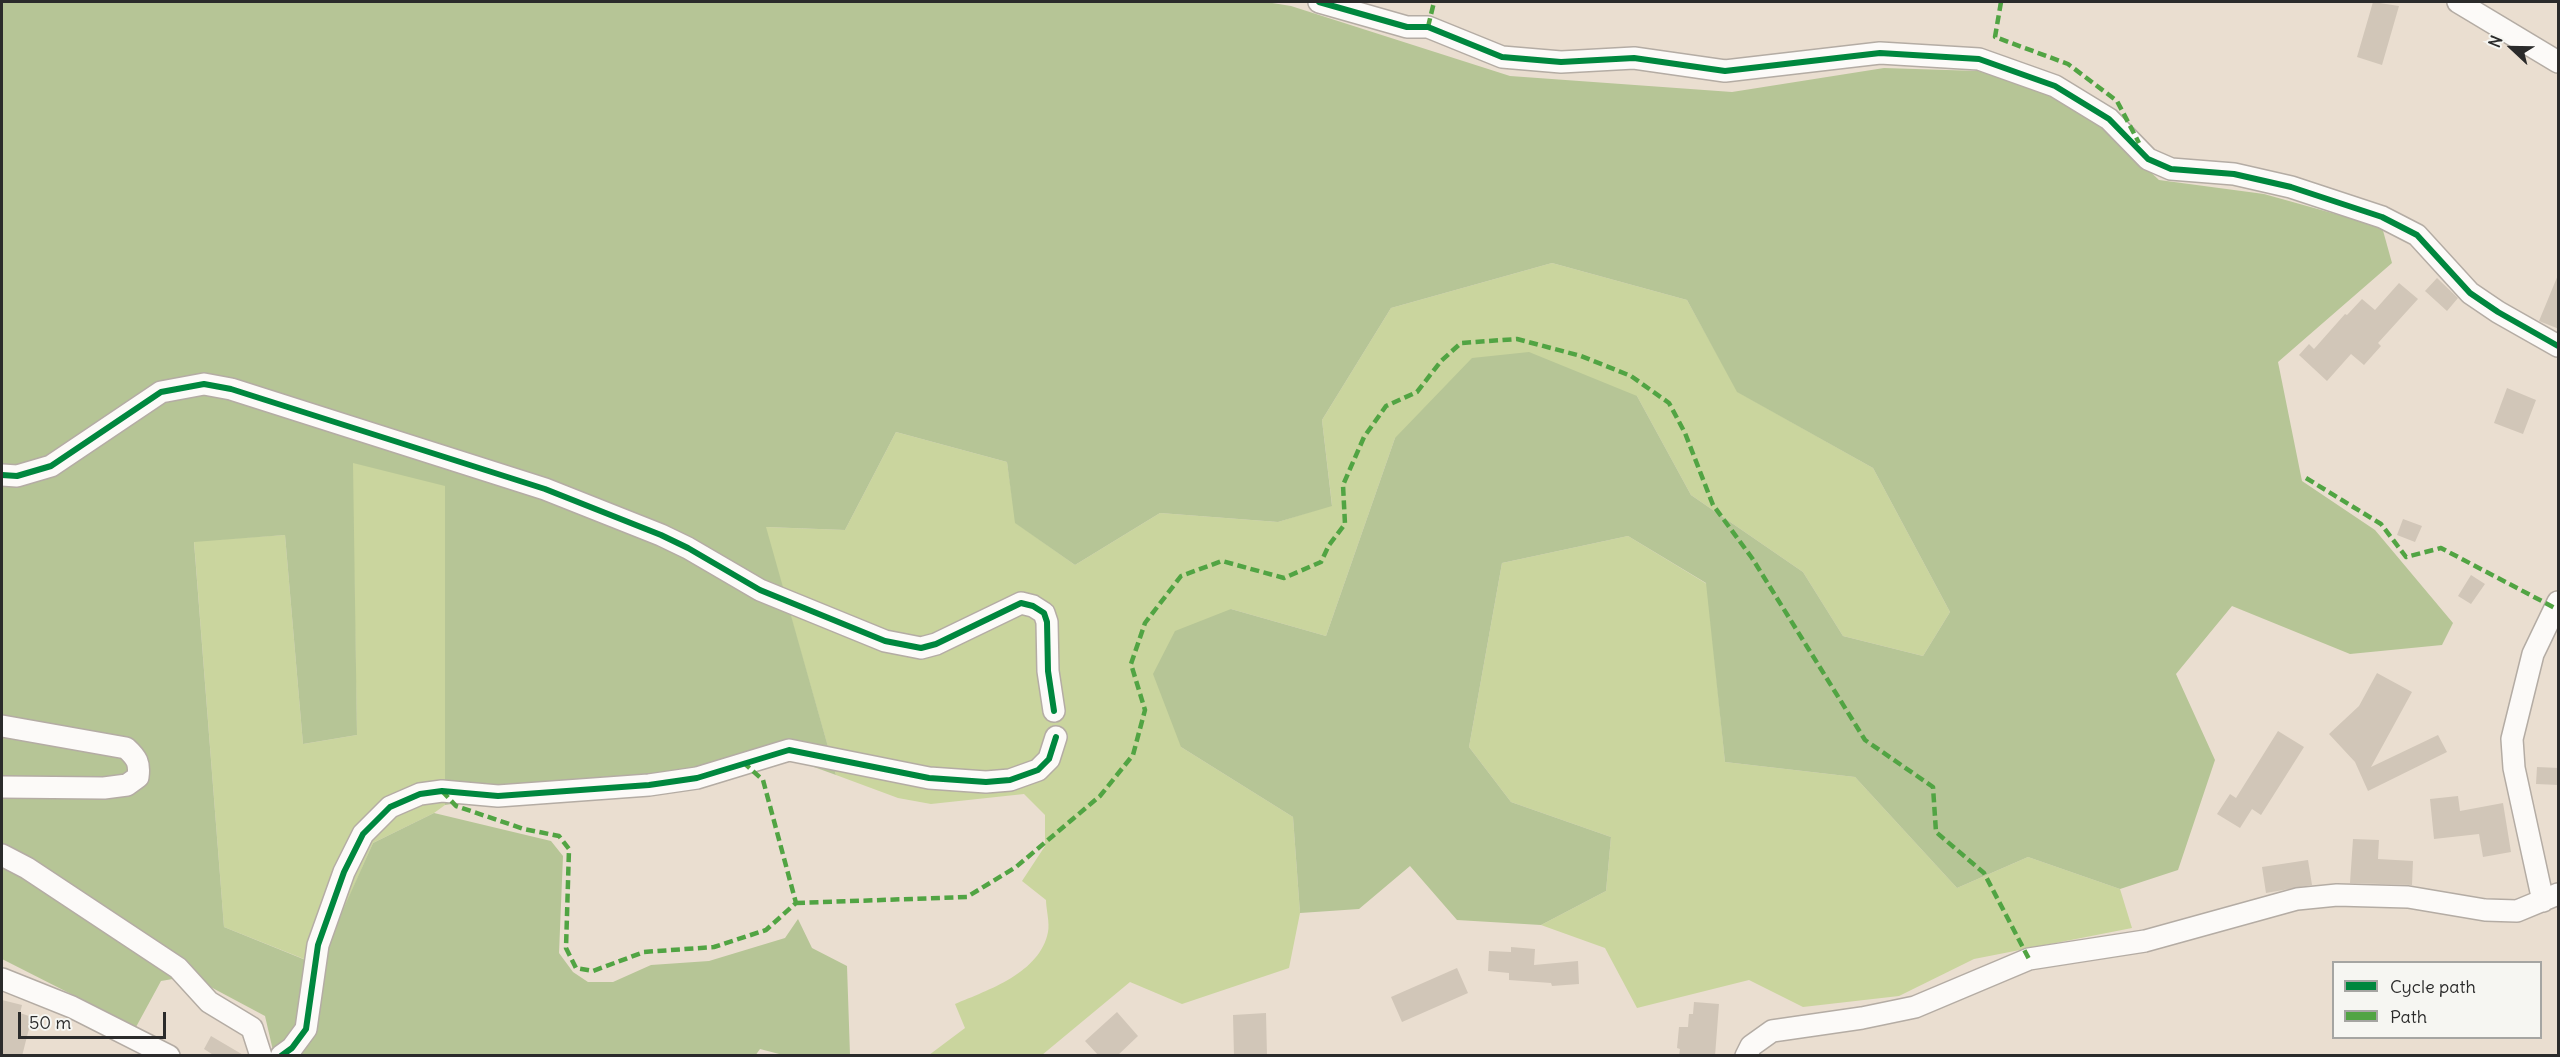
<!DOCTYPE html>
<style>
body{margin:0}
#map{position:relative;width:2560px;height:1057px;overflow:hidden;background:#eaded0;font-family:Delius,sans-serif}
canvas{display:block}
.frame{position:absolute;inset:0;border:3px solid #2b2b2b;pointer-events:none}
.legend{position:absolute;left:2332px;top:961px;width:210px;height:78px;box-sizing:border-box;background:#f6f6f2;border:2px solid #a5a5a2;margin:0;padding:8px 10px;list-style:none;font-size:18px;color:#2b2b2b}
.legend li{display:flex;align-items:center;gap:12px;height:30px}
.legend b{width:30px;border:2px solid #a5a5a2}
.north{position:absolute;left:2482px;top:18px;width:60px;height:60px;-webkit-text-stroke:4px #f6f6f2;paint-order:stroke;rotate:292deg;font-size:16px;font-weight:700;line-height:24px;text-align:center;color:#2b2b2b}
.north::after{content:'';display:block;margin:auto;width:21px;height:27px;background:#2b2b2b;clip-path:polygon(50% 0,100% 100%,50% 72%,0 100%)}
.scale{position:absolute;left:18px;top:1012px;width:148px;height:27px;box-sizing:border-box;border:3px solid #2b2b2b;border-top:0;padding-left:8px;font-size:18px;line-height:21px;white-space:nowrap;color:#2b2b2b;-webkit-text-stroke:4px #f6f6f2;paint-order:stroke}
</style>
<div id="map">
<canvas width="2560" height="1057"></canvas>
<div class="frame"></div>
<ul class="legend">
<li><b style="height:8px;background:#00873e"></b>Cycle path</li>
<li><b style="height:8px;background:#51a443"></b>Path</li>
</ul>
<div class="north">N</div>
<div class="scale">50 m</div>
</div>
<script>
const c = document.querySelector('canvas').getContext('2d');
c.lineJoin = 'round';
function paint(path, color) { c.fillStyle = color; c.fill(path, 'evenodd'); }
function stroke(path, color, width, dash) { c.strokeStyle = color; c.lineWidth = width; c.lineCap = dash ? 'butt' : 'round'; c.setLineDash(dash || []); c.stroke(path); }
const green = new Path2D(`
 M1552 263 1687 300 1738 392 1873 468 1950 612 1923 656 1843 636 1803 572 1691 495 1637 396 1395 438 1326 636 1231 609 1181 747 1293 817 1300 913 1289 968 1182 1004 1130 982 1042 1055H929L965 1028 955 1004C988 990 1040 973 1048 932 1050 923 1046 909 1046 900L1022 881 1045 846V815L1024 794 931 804 898 798 836 775 765 527 845 530 896 432 1007 462 1016 523 1075 565 1160 513 1278 522 1332 505 1322 420 1391 308Z
 M352 462 445 485V805L434 813 373 843 319 965 224 927 194 541 285 535 303 744 357 735Z
 M1628 536 1707 584 1725 762 1855 777 1957 888 2028 857 2120 889 2132 928 1974 959 1899 996 1803 1007 1749 980 1637 1008 1605 948 1541 925 1606 891 1611 837 1511 802 1469 747 1502 563Z`);
const forest = new Path2D(`
 M2 2H1266L1291 6 1510 76 1732 92 1884 68 1978 71 2049 93 2104 128 2159 180 2264 194 2382 227 2392 263 2278 362 2302 481 2375 530 2453 623 2442 645 2350 654 2232 606 2176 674 2215 760 2178 870 2120 889 2028 857 1957 888 1855 777 1725 762 1706 583 1628 536 1502 563 1469 747 1511 802 1611 837 1606 891 1541 925 1457 920 1410 866 1359 909 1300 913 1293 817 1181 747 1153 674 1175 631 1231 609 1326 636 1395 438 1472 358 1529 352 1637 396 1691 495 1803 572 1843 636 1923 656 1950 612 1873 468 1737 392 1687 300 1552 263 1391 308 1322 420 1332 506 1278 522 1160 513 1075 565 1015 523 1007 462 896 432 845 530 766 527 836 775 778 754 671 780 567 786 445 805V486L353 463 357 735 303 744 285 535 194 542 224 927 318 965 373 843 434 813 551 841 563 856 559 953 573 972 588 982H613L651 965 709 961 785 938 798 919 812 948 847 966 850 1055H783L760 1049 755 1056 274 1055 265 1016 190 976 161 981 136 1027 2 959Z`);
const building = new Path2D(`
 M2373 2 2399 6 2382 65 2357 57Z
 M2558 275H2559V329L2539 321Z
 M2437 278 2458 298 2447 311 2425 291Z
 M2399 283 2418 299 2378 343 2381 346 2364 365 2351 354 2327 381 2299 355 2309 344 2314 349 2345 314 2347 315 2362 299 2375 310Z
 M2507 388 2536 400 2523 434 2494 423Z
 M2403 519 2422 526 2415 542 2397 535Z
 M2471 575 2485 584 2471 604 2458 596Z
 M2377 673 2412 692 2371 767 2438 735 2447 752 2368 791 2355 762 2329 734 2359 706Z
 M2278 731 2304 747 2261 815 2252 809 2240 828 2217 814 2230 794 2236 798Z
 M2537 767 2559 768V785L2536 784Z
 M2458 796 2460 811 2503 803 2511 852 2483 857 2479 834 2434 839 2430 799Z
 M2353 839 2379 840 2378 859 2413 861 2412 885 2350 883Z
 M2308 860 2312 885 2266 893 2262 867Z
 M1511 947 1535 949 1534 965 1578 961 1579 984 1552 986 1551 983 1509 980V973L1488 971 1489 951 1511 952Z
 M1457 968 1468 993 1402 1022 1391 997Z
 M2 1000 22 1005 20 1013 32 1017 22 1056H2Z
 M1694 1002 1719 1004 1715 1056H1679L1680 1049 1677 1048 1679 1027H1688L1689 1014H1693Z
 M1117 1012 1138 1036 1117 1056H1099L1085 1041Z
 M1266 1013 1267 1056H1234L1233 1015Z
 M211 1036 245 1056H215L204 1049Z`);
const street = new Path2D(`
 M1319 2 1407 27H1428L1502 57 1561 62 1634 58 1725 71 1880 53 1979 59 2055 86 2109 119 2148 159 2171 169 2234 174 2291 187 2382 217 2417 235 2470 293 2498 312 2558 346
 M2458 2 2558 62
 M2 475 17 476 51 466 161 392 204 384 231 389 545 489 661 535 688 548 760 590 885 641 921 648 936 644 1021 603 1033 606 1044 613 1047 622 1048 671 1054 711
 M2 726 126 748C137 758 140 763 138 777L127 785 104 788 2 787
 M2 855 27 868 178 968 209 1002 252 1028 261 1056
 M2543 901 2514 768 2512 739 2533 654 2558 602
 M2 979 72 1007 169 1056
 M281 1056 292 1048 306 1029 318 945 344 872 363 834 390 807 420 794 442 791 498 796 649 785 697 778 789 750 929 778 986 782 1010 780 1038 770 1049 759 1056 737
 M1746 1056 1751 1046 1772 1031 1862 1018 1915 1007 2029 959 2145 941 2297 899 2337 895 2408 897 2485 910 2517 911 2558 894`);
const quiet = new Path2D(`
 M2001 2 1995 37 2068 64 2117 101 2139 143
 M1428 27 1434 2
 M2306 478 2381 524 2406 557 2441 548 2555 608
 M442 791 456 806 524 829 559 836 569 849 566 948 576 968 593 971 644 952 714 947 766 930 796 903 763 780 744 763
 M796 903 967 897 1016 867 1100 796 1133 755 1145 710 1131 664 1145 623 1181 576 1222 561 1284 578 1321 562 1329 545 1345 524 1343 485 1364 437 1386 406 1417 392 1441 361 1461 343 1517 339 1581 356 1631 376 1669 403 1685 433 1713 505 1752 558 1865 740 1933 787 1936 832 1984 873 2029 959`);
const cycleway = new Path2D(`
 M1319 2 1407 27H1428L1502 57 1561 62 1634 58 1725 71 1880 53 1979 59 2055 86 2109 119 2148 159 2171 169 2234 174 2291 187 2382 217 2417 235 2470 293 2498 312 2558 346
 M2 475 17 476 51 466 161 392 204 384 231 389 545 489 661 535 688 548 760 590 885 641 921 648 936 644 1021 603 1033 606 1044 613 1047 622 1048 671 1054 711
 M281 1056 292 1048 306 1029 318 945 344 872 363 834 390 807 420 794 442 791 498 796 649 785 697 778 789 750 929 778 986 782 1010 780 1038 770 1049 759 1056 737`);
paint(green, '#cad59e');
paint(forest, '#b6c596');
paint(building, '#d1c6b8');
stroke(street, '#b4aca4', 24);
stroke(street, '#fcfaf8', 21);
stroke(quiet, '#51a443', 4.5, [9, 4.5]);
stroke(cycleway, '#00873e', 6);
</script>
